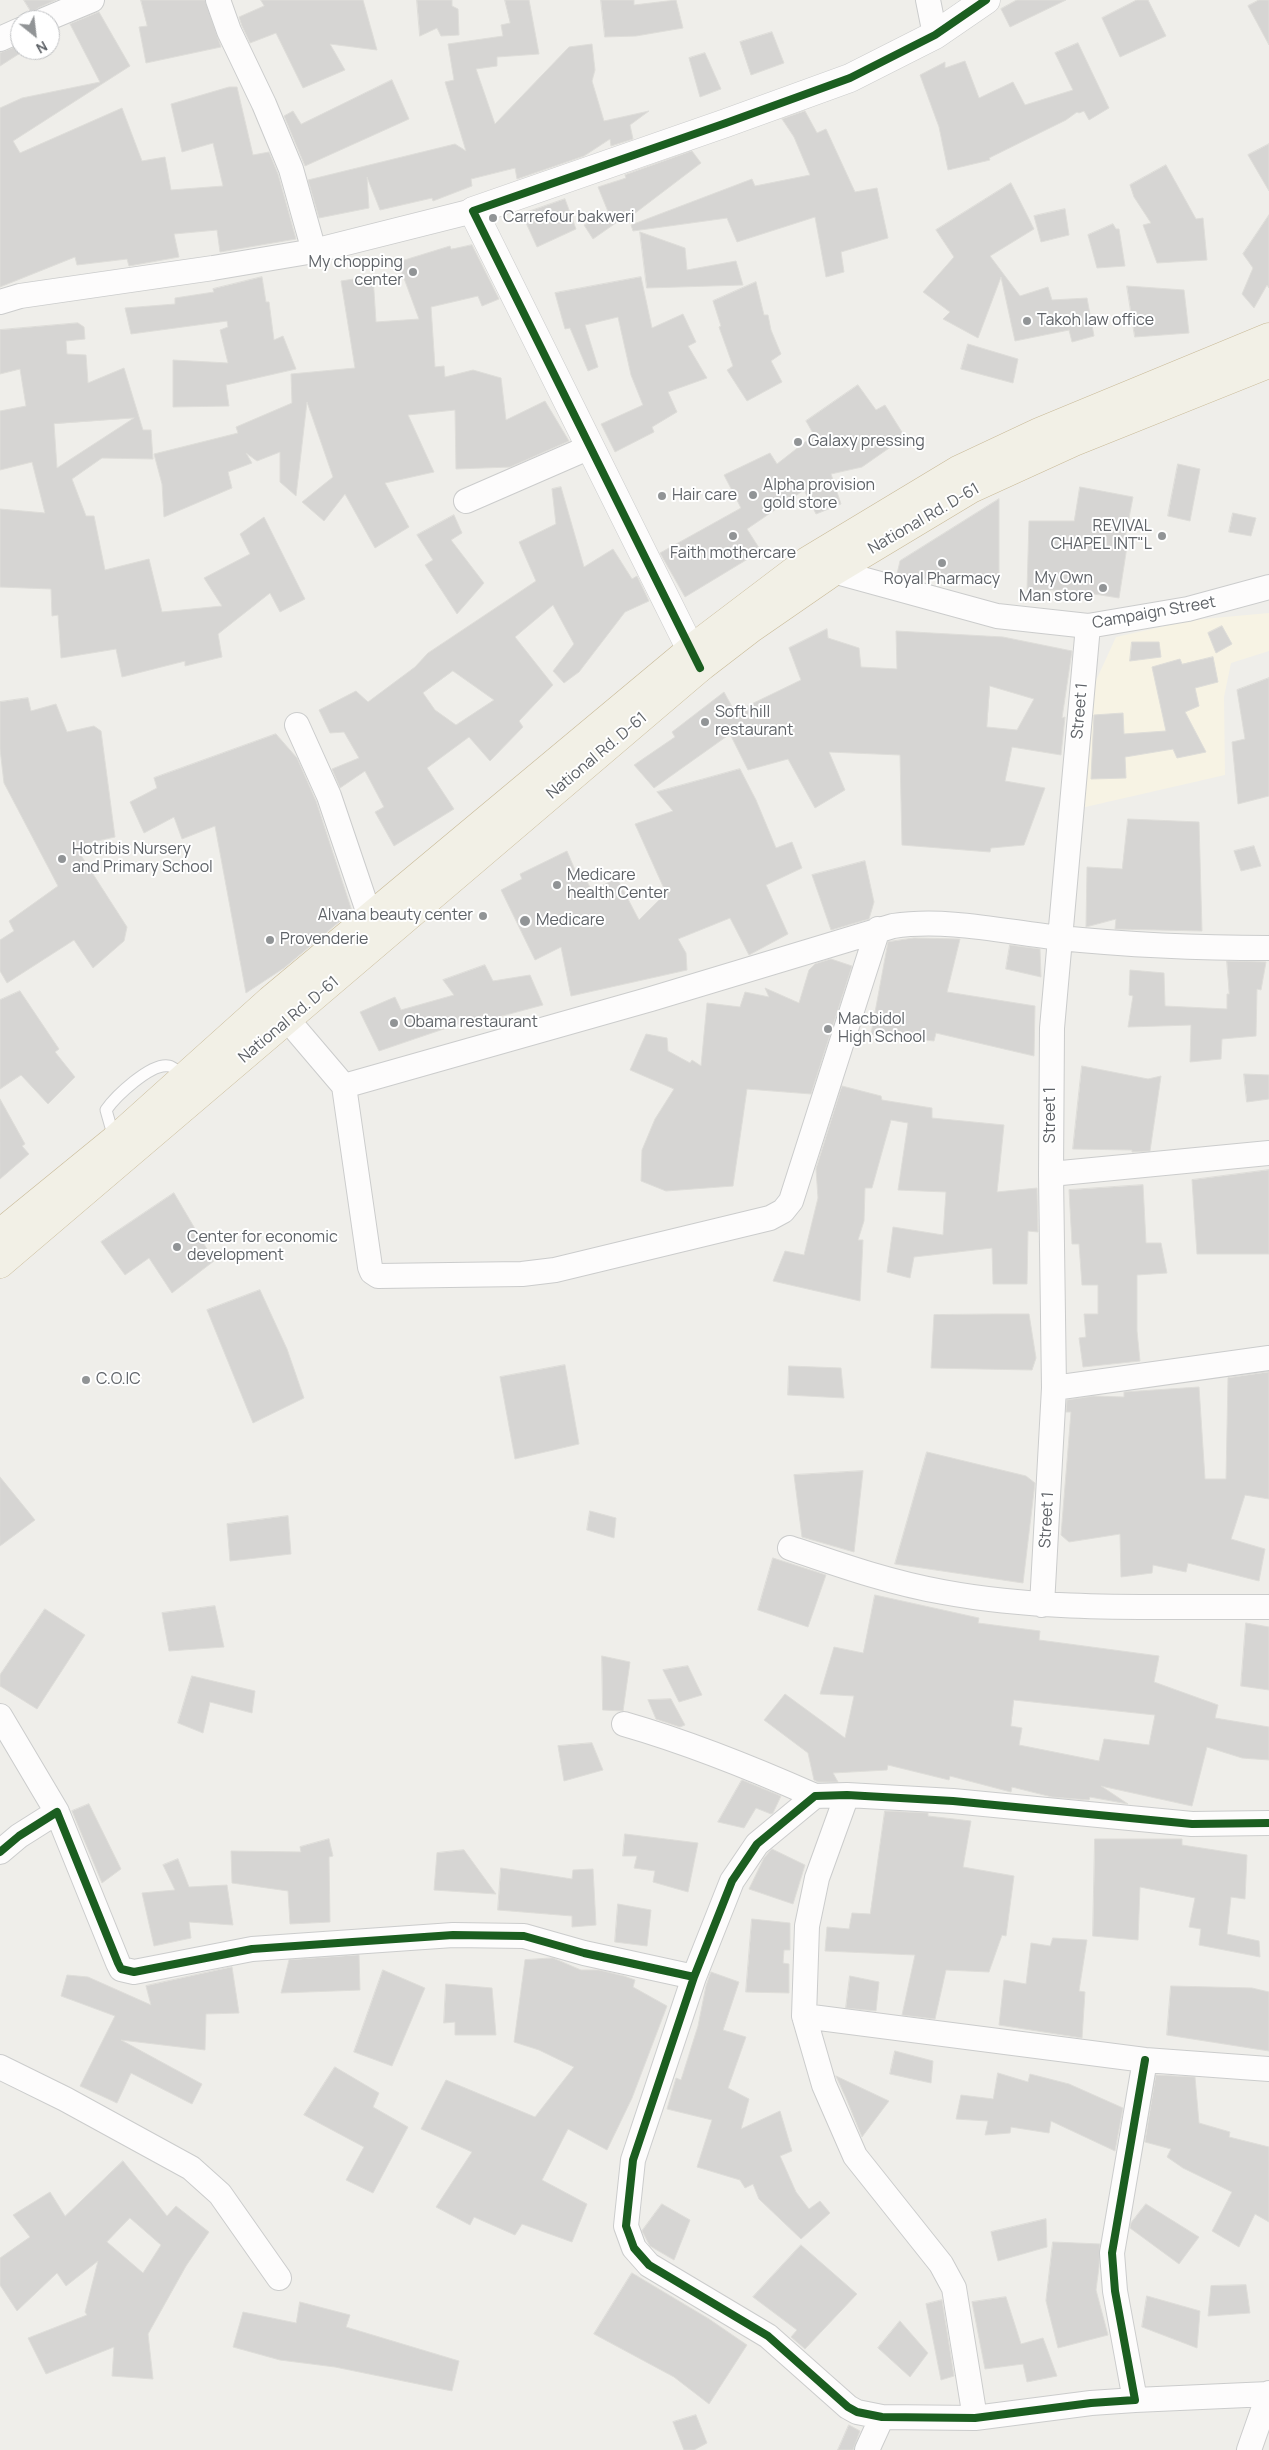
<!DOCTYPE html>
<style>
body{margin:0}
#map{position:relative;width:1269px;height:2450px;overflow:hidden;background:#efeeea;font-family:Manrope,sans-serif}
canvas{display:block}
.north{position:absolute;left:10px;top:10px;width:50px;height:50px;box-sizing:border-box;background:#fff;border:1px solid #bfc1c3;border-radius:50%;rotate:151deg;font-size:14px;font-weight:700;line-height:20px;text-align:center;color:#5f6368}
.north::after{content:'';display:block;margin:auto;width:18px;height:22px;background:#919496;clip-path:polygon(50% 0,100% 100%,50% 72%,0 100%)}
</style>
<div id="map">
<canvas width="1269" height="2450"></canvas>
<div class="north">N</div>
</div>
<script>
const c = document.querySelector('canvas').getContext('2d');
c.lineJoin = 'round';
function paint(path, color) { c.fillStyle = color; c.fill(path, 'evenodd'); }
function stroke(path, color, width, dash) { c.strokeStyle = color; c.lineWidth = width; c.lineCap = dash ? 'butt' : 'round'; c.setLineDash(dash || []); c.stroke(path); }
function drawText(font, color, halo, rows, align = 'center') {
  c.font = font + ' Manrope,sans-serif'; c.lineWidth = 4; c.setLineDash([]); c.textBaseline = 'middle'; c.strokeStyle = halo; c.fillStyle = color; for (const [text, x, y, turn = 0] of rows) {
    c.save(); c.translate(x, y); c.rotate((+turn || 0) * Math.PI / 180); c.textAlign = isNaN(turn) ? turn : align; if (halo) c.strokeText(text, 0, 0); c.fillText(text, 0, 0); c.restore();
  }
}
const commercial = new Path2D(`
 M1269 613V651L1231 663 1224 697 1225 775 1081 808 1088 698 1116 637 1192 620Z`);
const building = new Path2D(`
 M24 0H56L38 8 32 13Z
 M141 0H205L221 47 146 63 139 27 147 26Z
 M261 0H363L377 50 330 44 345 70 303 88 276 33 250 43 242 26 239 17 264 6Z
 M417 0H452V6L458 9 459 35 441 36 437 28 420 36Z
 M505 0H529L539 54 497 57V66L476 69 495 124 569 47 592 44 595 70 592 81 604 121 649 111 630 125 633 139 611 146 610 139 584 156 517 179 515 168 471 179 472 186 433 201 432 198 380 210 367 177 369 208 319 218 308 180 455 144 466 151 445 82 454 80 448 44 503 36 501 25 510 23Z
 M601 0H634V5L676 0 683 28 636 36 605 37Z
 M1017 0H1066L1010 27 1001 9Z
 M1137 0H1148L1166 36 1120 57 1102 18Z
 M1259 0H1269V45L1248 6Z
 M99 12 130 66 13 141 20 153 122 108 142 161 165 157 171 190 223 186 213 143 182 152 171 104 229 87H237L253 155 269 152 278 174 296 239 220 252 217 230 174 234 179 257 129 266 127 259 77 265 75 257 0 287V108L22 98 100 82 70 24Z
 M772 32 784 63 751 75 740 42Z
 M1078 43 1109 108 1089 120 1084 111 1079 113 1077 112 1066 120 989 158 990 160 948 170 939 127 920 75 945 62V68L965 61 979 98 1013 82 1025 105 1073 90 1055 53Z
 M20 45V50H25L0 66V53Z
 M705 53 721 89 700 97 689 58Z
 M392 80 409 119 305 166 284 116 293 111 301 124Z
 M805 111 817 133 826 129 855 192 877 188 888 238 841 252 844 272 826 277 815 217 737 242 727 218 633 231 631 225 752 179 755 186 810 175 794 137 782 119Z
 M1269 144V191L1248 155Z
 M692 151 701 163 630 217V213L593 239 584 225 609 214 598 187 626 178 625 175Z
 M1166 165 1196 219 1203 218 1207 260 1157 263 1143 225 1151 223 1134 197 1130 185Z
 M1011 183 1034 229 990 256 1020 296 1048 287 1052 300 1087 298 1094 336 1072 342 1069 330 1015 341 1001 277 978 338 943 319 950 312 923 292 954 257 936 230Z
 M565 199 576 229 537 247 522 214Z
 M1065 209 1069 235 1041 242 1034 216Z
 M1269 215V288L1267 285 1254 308 1242 294 1253 268 1243 254Z
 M1113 224 1116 229H1119L1125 266 1097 268 1088 235Z
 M640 232 685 248 687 270 736 261 743 285 647 288Z
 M472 245 499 299 482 306 478 296 431 307 435 367 444 366 445 377 473 370 501 378 506 420 545 401 569 441 510 467 456 469 455 410 408 415 434 472 385 483 409 527 375 548 345 494 324 521 302 502 333 477 307 402 296 496 280 482V452L257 461 246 453 252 463 228 472 232 488 164 517 162 484 154 454 238 433 236 427 292 403 291 374 355 368 341 281 373 276 376 322 419 319 398 262 450 246 451 249Z
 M262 277 266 302H269L274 340 283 336 296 369 226 385 229 406 173 407V360L228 363 220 330 228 327 227 321 131 334 125 308 175 304V298L214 292 213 289Z
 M641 277 652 328 683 314 696 342 688 346 707 378 668 392 677 412 652 427 654 432 615 452 601 424 643 405 631 375 618 317 585 325 598 367 588 371 570 328 565 329 555 293Z
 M756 282 764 315H768L771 330 781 354 771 361 782 382 747 401 727 370 733 366 719 327 721 326 713 301Z
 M1127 286 1184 290 1189 333 1135 337Z
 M78 323 84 327 85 339 66 341 67 354 86 355 88 383 124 368 143 430H151L153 459 102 458 72 479 86 516H94L105 570 149 559 162 612 222 606 204 578 250 554 240 534 264 517 305 599 280 612 270 593 218 634 222 657 185 666V661L122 677 116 649 61 658 58 615 52 616 51 589 0 587V509L45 513 32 462 0 470V411L26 406 20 369 0 374V330ZM134 418 57 468 54 424Z
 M968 344 1018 359 1013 383 961 369Z
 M858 385 876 410 885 405 905 437 862 467 831 474 841 504 816 514 804 490 747 529 761 551 685 597 660 553 741 508 724 475 770 453 777 464 814 435 806 421Z
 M1178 464 1200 469 1190 521 1168 516Z
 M561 487 584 567 613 549 632 579 637 576 649 601 625 612 579 672 564 683 553 671 574 644 553 605 515 637 553 685 519 721 523 727 490 761 469 737 427 768 454 809 394 846 375 812 384 807 365 771 340 788 332 769 359 758 344 732 330 733 319 710 356 691 368 702 415 667 428 653 536 581 519 542 556 524 552 489ZM453 671 494 700 456 725 435 710 423 693Z
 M1080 487 1133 497 1125 539 1128 540 1119 598 1069 590H1027L1029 521H1074Z
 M999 499V581L916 579 897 574 900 561Z
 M1233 513 1256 518 1251 536 1229 532Z
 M454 515 462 533 451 540 484 583 457 614 425 565 433 560 417 535Z
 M1222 626 1232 644 1216 653 1208 633Z
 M827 629 828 638 859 648 861 667 897 669 896 631 1003 637 1072 651 1062 718 1065 717 1061 755 1012 747 1005 781 1045 788 1024 845 991 848 990 852 902 845 900 755 829 752 845 790 815 808 788 759 748 770 730 734 654 788 634 765 675 737 672 732 724 692 735 712 801 680 789 648ZM990 686 1034 699 1017 730 987 727Z
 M1132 642H1159L1161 657 1130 661Z
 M1213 657 1218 682 1195 688 1199 706 1185 712 1206 752 1177 758 1173 749 1125 757 1126 778 1091 779 1094 715 1123 713 1124 734 1166 731 1152 667 1180 659 1182 664Z
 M1269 678V796L1238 804 1232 742 1245 739 1237 690Z
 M28 698 31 711 56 704 67 732 94 726 101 731 115 837 75 846 127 927 124 941 93 968 74 940 7 983 0 971V940L14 931 9 921 58 886 4 783 0 749V702Z
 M276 734 297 758 316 801 352 911 284 968 246 993 215 826 182 839 174 817 144 833 130 802 157 788 154 778Z
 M740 769 756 800 776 848 792 842 802 868 766 885 788 934 749 955 730 918 678 939 686 953 687 970 571 996 561 947 535 960 501 890 522 879 520 874 567 851 578 877 583 874 592 891 617 878 639 920 666 893 635 824 673 811 657 792Z
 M1128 819 1199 822 1202 931 1115 929 1116 919 1086 927 1087 867 1122 869Z
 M1254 846 1261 866 1241 871 1234 851Z
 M865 861 874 902 869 919 831 930 812 875Z
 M914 938 960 939 947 992 1035 1006 1034 1056 936 1033 934 1041 871 1034 888 942Z
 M1010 945 1040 949 1041 977 1006 969Z
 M831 959 852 966 811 1094 747 1089 733 1186 666 1191 641 1181 642 1150 655 1119 674 1089 630 1070 646 1034 667 1038 668 1051 690 1063 692 1060 701 1066 707 1003 740 1007 745 992 769 997 765 988 799 1003 809 970 815 964Z
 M1227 961 1266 962 1261 990 1257 989 1256 1036 1222 1039 1221 1059 1190 1062 1191 1025 1128 1027 1133 996 1129 995 1130 970 1164 973 1165 1006 1227 1009V994H1229Z
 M485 965 493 981 530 975 543 1005 476 1023 473 1019 379 1051 360 1012 395 997 401 1010 454 995 443 980Z
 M20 991 59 1049 55 1052 75 1077 48 1104 21 1075 0 1089V1000Z
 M1082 1066 1148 1079 1161 1076 1150 1151 1132 1152V1150L1073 1149Z
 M1244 1074 1269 1075V1099L1247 1102Z
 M842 1086 881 1096 882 1100 932 1108V1118L1004 1125 997 1192 1037 1188 1038 1232 1028 1231 1027 1284H993L992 1248 914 1257 910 1278 887 1272 893 1227 943 1235 946 1192 898 1190 908 1123 891 1120 872 1188H865L864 1221 858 1240H863L860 1301 773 1281 785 1251 804 1255 818 1198 816 1169Z
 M0 1099 25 1144 22 1146 29 1154 0 1179Z
 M1269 1170V1254H1197L1192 1180Z
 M1143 1185 1146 1243H1161L1167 1273 1137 1275V1331L1140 1361 1083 1367 1079 1338 1086 1337 1084 1314H1098V1285H1082L1079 1244H1072L1069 1190Z
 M174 1193 214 1261 172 1293 149 1258 125 1275 101 1242Z
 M260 1290 287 1349 304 1398 253 1423 207 1310Z
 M994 1314H1029L1036 1358 1032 1370 931 1368 934 1315Z
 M565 1365 579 1444 515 1459 500 1377Z
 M789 1366 841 1368 844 1398 788 1395Z
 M1269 1372V1499L1245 1495 1231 1539 1265 1549 1259 1581 1188 1563 1186 1572 1153 1565 1152 1573 1121 1577 1120 1534 1069 1542 1061 1535 1071 1412H1066L1067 1400 1093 1396 1124 1397V1392L1199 1387 1205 1479H1226L1228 1378Z
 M927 1452 1026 1476 1035 1483 1023 1583 895 1564Z
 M863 1471 854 1552 802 1537 794 1475Z
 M0 1477 35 1520 0 1546Z
 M590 1511 616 1518 614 1538 587 1530Z
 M288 1516 291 1554 230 1561 227 1524Z
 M773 1558 826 1575 808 1627 758 1610Z
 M875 1595 979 1618 978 1623 1040 1631 1039 1640 1159 1656 1154 1682 1218 1705 1215 1718 1269 1727V1760L1242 1758 1207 1747 1192 1806 1101 1786 1128 1804 1090 1797 1089 1800 1052 1797 1012 1787 1011 1792 950 1776 949 1780 888 1765 887 1770 833 1773 838 1782H818L814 1780 808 1753 764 1720 785 1694 845 1738 854 1696 820 1694 834 1647 863 1653ZM1014 1700 1155 1715 1149 1745 1104 1739 1099 1761 1019 1745 1022 1728 1011 1726Z
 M215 1606 224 1647 169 1651 162 1613Z
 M45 1609 85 1635 37 1709 0 1686V1675Z
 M1246 1623 1269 1627V1690L1241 1686Z
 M602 1656 630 1662 623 1711 603 1710Z
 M688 1666 702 1695 679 1702 663 1670Z
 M192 1676 255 1691 252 1713 210 1702 203 1733 178 1723Z
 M671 1699 685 1725 680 1727 656 1719 648 1700Z
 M592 1743 603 1770 564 1781 558 1746Z
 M742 1780 781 1796 773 1813 771 1814 756 1808 744 1828 718 1822Z
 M89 1804 121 1869 102 1883 72 1811Z
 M885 1811 928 1813V1816L971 1821 963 1867 1014 1876 1006 1936 1002 1935 989 1972 946 1970 935 2019 902 2015 915 1955 825 1951 827 1927 849 1929 852 1913 870 1914Z
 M625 1834 698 1843 688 1892 653 1882 655 1871 634 1868 637 1856H623Z
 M329 1839 333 1856 329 1857 330 1922 290 1924 288 1891 232 1883 231 1851 301 1852 300 1847Z
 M1095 1839H1182V1845L1247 1855 1245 1899 1231 1897 1227 1934 1259 1941 1260 1957 1199 1945 1201 1929 1189 1927 1195 1898 1140 1887 1138 1940 1093 1936Z
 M772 1849 805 1865 793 1904 749 1889 764 1858Z
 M464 1850 496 1894 434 1890 437 1853Z
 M178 1859 189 1887 227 1885 233 1925 189 1922 191 1938 154 1946 142 1893 175 1890 163 1865Z
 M501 1868 572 1879 573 1870 593 1869 596 1925 572 1927V1916L498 1910Z
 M618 1904 651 1910 647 1946 615 1942Z
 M752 1919 790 1923V1950H784L783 1963 789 1964V1993L746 1992Z
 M1053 1938 1087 1940 1079 1991 1085 1992 1082 2038 999 2025 1004 1980 1026 1984 1031 1943 1050 1946Z
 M359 1955 360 1990 281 1993 289 1960Z
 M553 1958 581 1970H599L624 1976 635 1980 633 1987 667 2006 632 2098 607 2150 568 2129 542 2180 587 2204 572 2242 522 2224 515 2235 474 2217 470 2225 436 2207 472 2152 421 2129 446 2080 535 2117 574 2067 539 2050 514 2042 525 1960Z
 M232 1967 239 2013 206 2014 205 2050 121 2040 202 2084 192 2104 131 2073 117 2103 80 2086 115 2016 61 1996 67 1975 88 1977 151 2005 146 1986Z
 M383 1970 425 1988 392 2066 354 2052Z
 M711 1972 739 1982 723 2030 746 2037 728 2088 749 2099 741 2129 780 2111 792 2151 780 2156 796 2192 809 2209 820 2201 830 2213 801 2239 759 2199 753 2184 745 2188 740 2180 697 2167 712 2120 667 2109 676 2078 681 2080 698 2026 706 1986Z
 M850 1976 879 1982 876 2011 846 2008Z
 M446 1984 492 1988 496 2035H455V2022L444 2023Z
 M1171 1986 1252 1988 1269 1992V2051L1167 2035Z
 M895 2051 933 2061 931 2083 890 2074Z
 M335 2067 379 2093 373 2107 408 2127 373 2193 346 2180 364 2147 304 2115Z
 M998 2073 1028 2082 1030 2074 1069 2084 1123 2108 1115 2151 1051 2121 1049 2133 1011 2127 1010 2133 985 2135 988 2121 956 2119 961 2095 993 2099Z
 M1156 2075 1195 2077 1199 2123 1230 2132 1229 2137 1269 2147V2222L1255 2214 1239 2247 1212 2231 1232 2192 1183 2168 1167 2157 1171 2149 1145 2142Z
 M836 2076 889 2101 862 2137 846 2098Z
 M123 2161 167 2216 176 2206 209 2232 186 2266 148 2334 153 2379 112 2376 114 2347 46 2374 28 2338 87 2315 85 2312 98 2261 66 2286 57 2273 17 2311 0 2285V2258L30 2237 13 2215 50 2192 65 2216ZM130 2218 161 2245 143 2273 107 2242Z
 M662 2204 690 2220 674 2260 650 2246 642 2231Z
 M1146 2204 1199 2237 1179 2264 1130 2228 1131 2223Z
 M1046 2219 1047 2247 998 2261 991 2232Z
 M1053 2242 1100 2244 1099 2267 1096 2290 1108 2335 1058 2348 1046 2301Z
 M801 2245 857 2294 805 2349 791 2337 797 2330 753 2297Z
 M632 2273 709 2319 747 2345 709 2404 674 2377 594 2334Z
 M1246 2285 1250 2313 1208 2316 1211 2286Z
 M1147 2296 1200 2311 1197 2348 1142 2327Z
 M1006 2297 1021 2344 1043 2338 1057 2376 1027 2382 1023 2364 985 2369 972 2302Z
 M942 2300 954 2376 941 2380 926 2304Z
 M300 2302 350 2315 346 2327 459 2361 452 2391 335 2367 280 2360 233 2347 243 2312 296 2323Z
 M900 2321 928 2353 910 2377 878 2348Z
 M696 2415 707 2443 694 2450H684L673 2422Z
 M849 2425 860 2431 853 2450H838Z`);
const service = new Path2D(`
 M114 1138 106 1110C115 1097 151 1062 169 1066 174 1067 181 1074 186 1077`);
const minor = new Path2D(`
 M218 0 229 31 264 104 291 169 314 251
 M928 0 935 35
 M44 20 92 0
 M0 39 20 30
 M0 302 20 296 213 268 314 251 473 211
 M466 501 590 447
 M822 568 997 616 1088 626 1188 609 1269 587
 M297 725 329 796 370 917
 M275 1005 344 1086 651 999 893 926C948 918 1005 932 1060 938 1129 945 1199 948 1269 948
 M344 1086 370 1267 372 1272 378 1276 522 1274 555 1270 770 1218 783 1211 791 1201 878 929
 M1051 1174 1269 1153
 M1054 1388 1269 1358
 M790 1548C840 1565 891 1583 943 1592 1050 1612 1160 1606 1269 1607
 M1042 1605 1054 1388 1051 1174 1052 1028 1088 626
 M0 1716 57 1812
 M624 1724C690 1743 752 1768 815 1796
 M847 1795 817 1878 807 1926 804 2016 1145 2060 1269 2069
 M0 1852 19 1836 57 1812 118 1963 121 1969 134 1972 252 1949 453 1935 524 1936 584 1953 694 1977 732 1881 757 1844 815 1796 847 1795 953 1801 1192 1824 1269 1823
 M694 1977 633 2160 626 2226 634 2248 649 2265 768 2336 848 2407 857 2412 882 2417 975 2418 1091 2403 1135 2400 1115 2291 1112 2253 1145 2060
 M804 2016 824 2085 855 2156 941 2264 954 2288 975 2418
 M0 2067 65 2099 191 2168 220 2194 279 2278
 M1135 2400 1269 2394
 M867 2450 882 2417
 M1249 2450 1269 2393`);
const tertiary = new Path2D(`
 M700 668 473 211 726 123 850 78 935 35 986 0`);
const trunk = new Path2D(`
 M0 1233 114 1140 270 1000 691 649 807 561 958 470 1039 432 1269 337
 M0 1264 700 668 752 628 833 572 971 489 1074 442 1269 364`);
const cycleway = new Path2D(`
 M700 668 473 211 726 123 850 78 935 35 986 0
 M0 1852 19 1836 57 1812 118 1963 121 1969 134 1972 252 1949 453 1935 524 1936 584 1953 694 1977 732 1881 757 1844 815 1796 847 1795 953 1801 1192 1824 1269 1823
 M694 1977 633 2160 626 2226 634 2248 649 2265 768 2336 848 2407 857 2412 882 2417 975 2418 1091 2403 1135 2400 1115 2291 1112 2253 1145 2060`);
const markers = [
 [493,218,5,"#919496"],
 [413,272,5,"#919496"],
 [1027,321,5,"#919496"],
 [798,442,5,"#919496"],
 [753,495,5,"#919496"],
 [662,496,5,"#919496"],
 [733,536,5,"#919496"],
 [1162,536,5,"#919496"],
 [942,563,5,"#919496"],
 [1103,588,5,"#919496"],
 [705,722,5,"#919496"],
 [62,859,5,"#919496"],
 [557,885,5,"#919496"],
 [483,916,5,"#919496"],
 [525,921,6,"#919496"],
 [270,940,5,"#919496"],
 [394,1023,5,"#919496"],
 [828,1029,5,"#919496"],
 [177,1247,5,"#919496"],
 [86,1380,5,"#919496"]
];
const poiNames = [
 ["Carrefour bakweri",503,218],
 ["My chopping",403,263,"right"],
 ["center",403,281,"right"],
 ["Takoh law office",1037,321],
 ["Galaxy pressing",808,442],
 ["Alpha provision",763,486],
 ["gold store",763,504],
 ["Hair care",672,496],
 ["REVIVAL",1152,527,"right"],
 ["CHAPEL INT\"L",1152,545,"right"],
 ["Faith mothercare",733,554,"center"],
 ["My Own",1093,579,"right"],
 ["Man store",1093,597,"right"],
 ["Royal Pharmacy",942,580,"center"],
 ["Soft hill",715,713],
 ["restaurant",715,731],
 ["Hotribis Nursery",72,850],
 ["and Primary School",72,868],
 ["Medicare",567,876],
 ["health Center",567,894],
 ["Alvana beauty center",473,916,"right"],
 ["Medicare",536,921],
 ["Provenderie",280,940],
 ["Macbidol",838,1020],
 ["High School",838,1038],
 ["Obama restaurant",404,1023],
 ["Center for economic",187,1238],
 ["development",187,1256],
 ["C.O.IC",96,1380]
];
const streetNames = [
 ["National Rd. D-61",924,519,-30],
 ["Campaign Street",1154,613,-10],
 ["Street 1",1080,711,-85],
 ["National Rd. D-61",597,756,-40],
 ["National Rd. D-61",289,1020,-40],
 ["Street 1",1051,1115,-90],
 ["Street 1",1047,1520,-87]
];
paint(commercial, '#f7f3e4');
paint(building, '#d6d5d3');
stroke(building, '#deddd9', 1);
stroke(service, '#cbcccc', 13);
stroke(minor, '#cbcccc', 26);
stroke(tertiary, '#cbcccc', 29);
stroke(trunk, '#c8b996', 29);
stroke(service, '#fdfcfc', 11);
stroke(minor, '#fdfcfc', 24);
stroke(tertiary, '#fdfcfc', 28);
stroke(trunk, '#f2f0e6', 28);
stroke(cycleway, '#1b5e20', 8);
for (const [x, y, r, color] of markers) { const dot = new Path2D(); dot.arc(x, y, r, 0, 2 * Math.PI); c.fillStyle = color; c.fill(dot); stroke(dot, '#fff', 2); }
drawText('16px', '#5f6368', '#fff', poiNames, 'left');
drawText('16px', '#5f6368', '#fff', streetNames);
</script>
